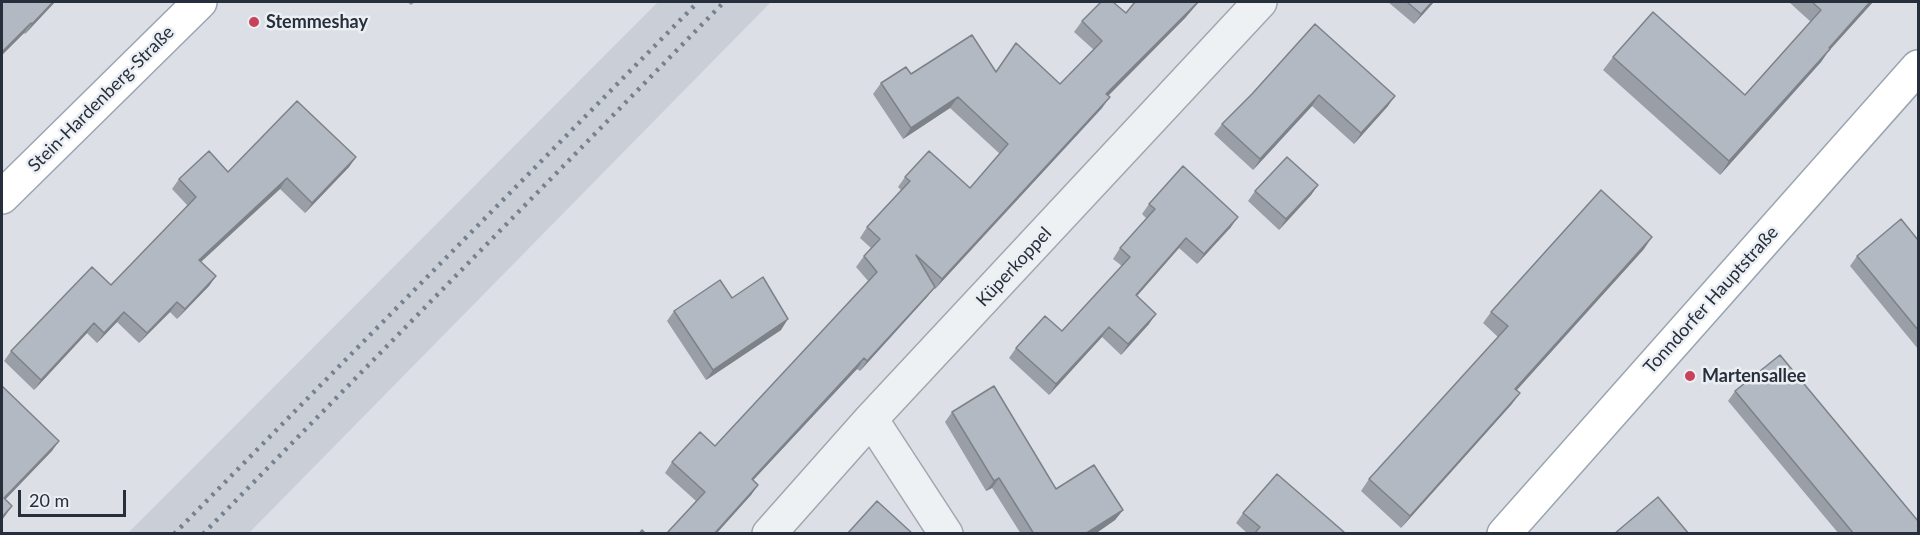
<!DOCTYPE html>
<meta charset="utf-8">
<style>
body{margin:0}
#map{position:relative;width:1920px;height:535px;overflow:hidden;background:#dce0e6;font-family:Lato,sans-serif}
canvas{display:block}
.frame{position:absolute;inset:0;border:3px solid #262f3b;pointer-events:none}
.scale{position:absolute;left:18px;top:490px;width:108px;height:27px;box-sizing:border-box;border:3px solid #262f3b;border-top:0;padding-left:8px;font-size:18px;line-height:21px;white-space:nowrap;color:#262f3b;-webkit-text-stroke:4px #ebeff3;paint-order:stroke}
</style>
<div id="map">
<canvas width="1920" height="535"></canvas>
<div class="frame"></div>
<div class="scale">20 m</div>
</div>
<script>
const c = document.querySelector('canvas').getContext('2d');
c.lineJoin = 'round';
function paint(path, color) { c.fillStyle = color; c.fill(path, 'evenodd'); }
function stroke(path, color, width, dash) { c.strokeStyle = color; c.lineWidth = width; c.lineCap = dash ? 'butt' : 'round'; c.setLineDash(dash || []); c.stroke(path); }
function drawText(font, color, halo, rows, align = 'center') {
  c.font = font + ' Lato,sans-serif'; c.lineWidth = 5; c.setLineDash([]); c.textBaseline = 'middle'; c.strokeStyle = halo; c.fillStyle = color; for (const [text, x, y, turn = 0] of rows) {
    c.save(); c.translate(x, y); c.rotate((+turn || 0) * Math.PI / 180); c.textAlign = isNaN(turn) ? turn : align; if (halo) c.strokeText(text, 0, 0); c.fillText(text, 0, 0); c.restore();
  }
}
const built = new Path2D(`
 M658 2H771L249 533H128Z`);
const minor = new Path2D(`
 M871 419 946 534
 M769 534 871 419 1260 2`);
const major = new Path2D(`
 M2 197 200 2
 M1504 534 1918 67`);
const rail = new Path2D(`
 M174 534 698 2
 M203 534 724 2`);
const wall = new Path2D(`
 M2 2H55L25 34 24 33 2 55Z
 M407 2H415L411 5Z
 M1388 2H1434L1414 24Z
 M1791 2H1873L1830 49 1821 62 1720 175 1603 70 1613 57 1745 95 1811 22 1790 3Z
 M1126 13 1186 17 1108 96 1102 108 935 289 934 288 927 297 860 371 857 369 753 480 758 485 751 495 716 534H666L696 501 665 473 672 462 715 446 869 282 856 267 864 256 871 248 860 238 867 227 901 190 898 187 905 177 970 188 1000 154 950 108 903 139 873 94 881 83 911 74 996 72 1060 84 1094 50 1074 32 1082 21Z
 M1315 24 1388 106 1354 144 1312 106 1253 170 1214 134 1222 124 1252 94Z
 M356 157 349 167 305 213 280 189 201 262 216 276 209 286 177 319 170 312 139 343 117 322 97 343 87 333 34 390 4 361 11 351 111 285 188 206 172 189 179 179 228 172Z
 M1318 185 1311 195 1279 230 1248 201 1255 191Z
 M1149 204 1231 227 1197 264 1179 248 1137 296 1149 324 1121 355 1102 337 1049 395 1009 358 1016 348 1062 331 1122 266 1113 259 1120 248 1147 219 1142 214Z
 M1918 240V349L1850 266 1857 256Z
 M1644 249 1516 390 1520 393 1511 405 1401 528 1361 491 1369 479 1498 337 1483 323 1491 312Z
 M732 298 781 330 706 380 667 321 674 311Z
 M1735 391 1918 534H1839L1728 401Z
 M952 412 1056 489 1123 510 1115 520 1095 534H1021L992 488 986 491 945 422Z
 M1243 513 1344 534H1248L1236 523Z`);
const shadedWall = new Path2D(`
 M53 2H55L25 34 32 24Z
 M1198 2H1199L1186 17 1099 105 1106 94Z
 M1432 2H1434L1414 24 1421 14Z
 M1870 2H1873L1820 61 1829 48Z
 M31 23 24 33 2 55V52Z
 M1830 49 1821 62 1720 175 1729 161Z
 M1319 95 1312 106 1253 170 1260 159Z
 M1395 96 1388 106 1354 144 1361 133Z
 M958 97 950 108 903 139 911 128Z
 M1110 97 1102 108 935 289 942 279Z
 M356 157 349 167 305 213 312 203Z
 M287 178 280 189 192 270 199 260Z
 M1318 185 1311 195 1279 230 1286 219Z
 M1238 217 1231 227 1197 264 1204 254Z
 M1652 237 1644 249 1507 401 1515 389Z
 M1186 238 1179 248 1129 305 1136 295Z
 M216 276 209 286 177 319 185 309Z
 M935 287 927 297 860 371 867 361Z
 M177 302 170 312 139 343 147 333Z
 M124 312 117 322 97 343 104 333Z
 M1156 314 1149 324 1121 355 1128 344Z
 M788 319 781 330 706 380 713 370Z
 M94 323 87 333 34 390 41 380Z
 M1109 327 1102 337 1049 395 1056 384Z
 M864 358 857 369 744 490 752 479Z
 M1520 393 1511 405 1401 528 1410 516Z
 M59 441 52 451 2 503 4 498Z
 M999 478 992 488 986 491 994 481Z
 M758 485 751 495 716 534H714Z
 M12 506 5 516 2 520V517Z
 M1123 510 1115 520 1095 534H1085Z`);
const building = new Path2D(`
 M2 2H53L32 24 31 23 2 52Z
 M1101 2H1113L1126 13 1135 2H1198L1106 94 1110 97 942 279 916 255 935 287 867 361 864 358 752 479 758 485 714 534H666L705 492 672 462 700 432 715 446 877 272 864 256 880 239 867 227 910 181 905 177 929 151 970 188 1008 144 958 97 911 128 881 83 906 67 911 74 972 35 996 72 1016 43 1060 84 1102 41 1082 21Z
 M1407 2H1432L1421 14Z
 M1812 2H1870L1829 48 1830 49 1729 161 1613 57 1653 12 1745 95 1821 10Z
 M1315 24 1395 96 1361 133 1319 95 1260 159 1222 124 1252 94Z
 M297 101 356 157 312 203 287 178 199 260 216 276 185 309 177 302 147 333 124 312 104 333 94 323 41 380 11 351 92 267 111 285 196 197 179 179 209 151 228 172Z
 M1287 157 1318 185 1286 219 1255 191Z
 M1183 166 1238 217 1204 254 1186 238 1136 295 1156 314 1128 344 1109 327 1056 384 1016 348 1045 316 1062 331 1130 257 1120 248 1155 209 1149 204Z
 M1601 190 1652 237 1515 389 1520 393 1410 516 1369 479 1508 326 1491 312Z
 M1901 219 1918 240V330L1857 256Z
 M763 277 788 319 713 370 674 311 720 280 732 298Z
 M1780 355 1918 521V534H1854L1735 391Z
 M2 386 59 441 4 498 12 506 2 517Z
 M994 386 1056 489 1094 465 1123 510 1085 534H1034L999 478 994 481 952 412Z
 M1277 474 1344 532 1343 534H1254L1260 527 1243 513Z
 M1658 497 1689 534H1614Z
 M877 501 913 534H847Z
 M642 530 646 534H639Z`);
const markers = [
 [254,22,6,"#c9425c"],
 [1690,376,6,"#c9425c"]
];
const poiNames = [
 ["Stemmeshay",266,22],
 ["Martensallee",1702,376]
];
const streetNames = [
 ["Stein-Hardenberg-Straße",101,99,-45],
 ["Küperkoppel",1014,267,-47],
 ["Tonndorfer Hauptstraße",1711,300,-48]
];
paint(built, '#cacfd7');
stroke(minor, '#a2a7af', 36);
stroke(major, '#9ba5b1', 36);
stroke(minor, '#eef1f4', 33);
stroke(major, '#fff', 33);
stroke(rail, '#76808f', 4.5, [3, 6]);
paint(wall, '#9a9fa7');
paint(shadedWall, '#7d8288');
paint(building, '#b3b9c2');
stroke(building, '#7d8288', 1.5);
for (const [x, y, r, color] of markers) { const dot = new Path2D(); dot.arc(x, y, r, 0, 2 * Math.PI); c.fillStyle = color; c.fill(dot); stroke(dot, '#ebeff3', 2); }
drawText('bold 18px', '#262f3b', '#ebeff3', poiNames, 'left');
drawText('18px', '#262f3b', '#ebeff3', streetNames);
</script>
